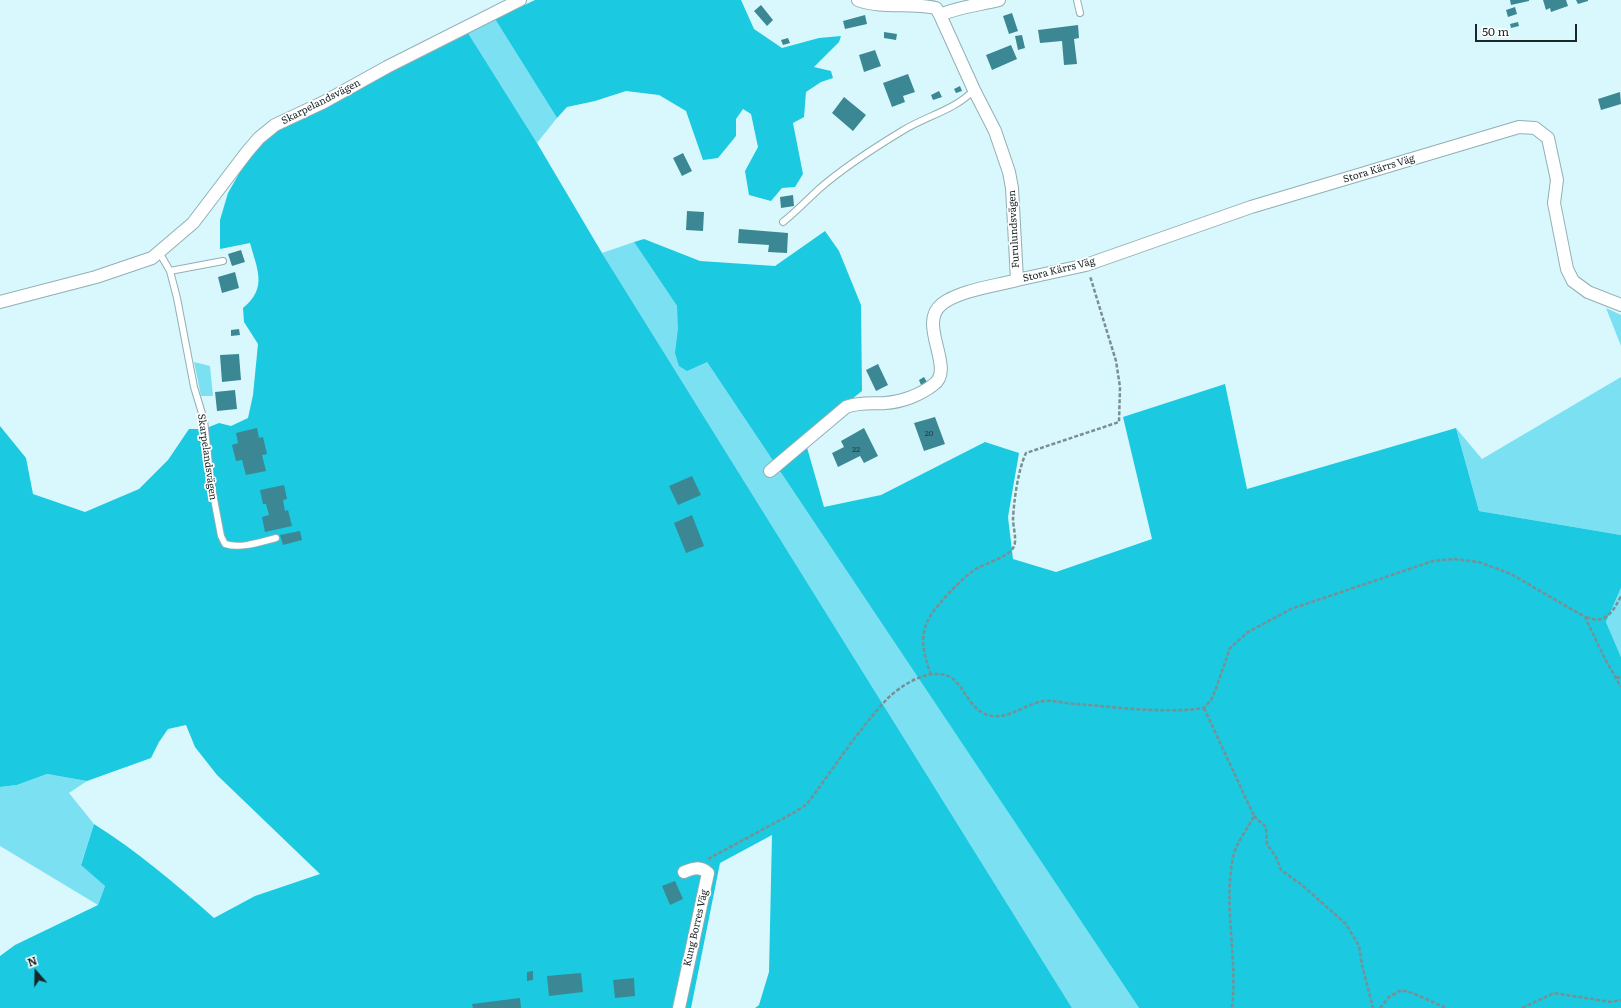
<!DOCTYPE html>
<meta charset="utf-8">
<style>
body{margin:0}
#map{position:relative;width:1621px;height:1008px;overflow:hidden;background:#d9f8fd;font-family:Literata,serif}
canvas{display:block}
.north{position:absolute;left:16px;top:952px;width:40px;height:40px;-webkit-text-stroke:3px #fff;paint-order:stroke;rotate:340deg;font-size:11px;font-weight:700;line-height:16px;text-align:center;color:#1a2628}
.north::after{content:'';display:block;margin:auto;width:14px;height:18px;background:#1a2628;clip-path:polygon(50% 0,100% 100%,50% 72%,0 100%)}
.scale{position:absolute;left:1475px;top:24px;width:102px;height:18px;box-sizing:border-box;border:2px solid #1a2628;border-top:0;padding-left:5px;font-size:12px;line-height:14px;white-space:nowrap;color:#1a2628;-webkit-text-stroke:3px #fff;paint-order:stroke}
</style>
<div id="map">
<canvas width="1621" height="1008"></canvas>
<div class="north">N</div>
<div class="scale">50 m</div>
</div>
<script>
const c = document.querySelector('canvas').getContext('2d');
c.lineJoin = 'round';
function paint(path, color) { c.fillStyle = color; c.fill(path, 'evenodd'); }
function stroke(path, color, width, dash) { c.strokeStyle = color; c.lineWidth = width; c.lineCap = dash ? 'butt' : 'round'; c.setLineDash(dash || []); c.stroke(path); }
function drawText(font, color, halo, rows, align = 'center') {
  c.font = font + ' Literata,serif'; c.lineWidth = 3.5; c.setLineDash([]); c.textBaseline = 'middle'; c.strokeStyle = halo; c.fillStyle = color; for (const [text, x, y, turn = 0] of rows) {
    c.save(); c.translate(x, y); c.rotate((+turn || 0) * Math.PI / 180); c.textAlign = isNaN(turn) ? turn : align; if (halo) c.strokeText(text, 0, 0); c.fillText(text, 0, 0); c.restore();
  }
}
const green = new Path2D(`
 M495 19 557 118 537 143 468 33Z
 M634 242 677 306 707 362 1139 1008H1072L602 253Z
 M1606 308 1621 315V346Z
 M194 362 210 366 213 396H201Z
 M1621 377V535L1479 511 1456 428 1482 459Z
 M1621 588V657L1606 622Z
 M47 774 87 781 69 793 94 824 81 864 105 886 98 905 0 846V787L17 785Z`);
const forest = new Path2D(`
 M535 0H741L754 29 782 48 819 38 841 36 839 42 814 67 831 71 833 78 821 82 806 92 804 117 793 123 803 174 795 187 782 188 771 201 749 195 745 171 758 147 751 114 743 109 736 119V136L718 158 703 160 686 111 659 95 626 91 595 101 567 107 557 118 495 19Z
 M468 33 537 143 602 253 1072 1008H755L759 1005 769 972 772 835 720 863 691 1008H0V956L15 945 98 905 105 886 81 865 94 824C137 851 176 884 214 918L255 896 320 874 217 775 195 747 186 725 168 729 159 742 151 758 87 781 47 774 17 785 0 787V426L26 458 33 494 85 512 139 489 168 460 189 429H204L219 423 231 426 248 418 253 395 258 344 244 322 243 308C268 288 257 269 250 243L220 249V220L228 193 244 165 264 141 287 123 330 106 383 76Z
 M825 231 839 251 861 305 862 391 804 437 824 507 881 495 985 442 1019 453 1008 517 1013 559 1056 572 1152 539 1123 417 1225 384 1247 489 1456 428 1479 511 1621 535V588L1606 622 1621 657V1008H1139L707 362 687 371 679 366 675 353 678 329 677 306 634 242 644 239 700 261 775 266Z`);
const building = new Path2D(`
 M1510 0H1529V1L1511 5Z
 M1543 0H1566L1568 6 1551 12 1550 8 1546 10Z
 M1576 0H1588V1L1578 4Z
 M761 5 773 20 767 26 754 11Z
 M1515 7 1517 14 1508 17 1506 10Z
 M1012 13 1018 31 1009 34 1003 16Z
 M865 15 867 24 845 29 843 21Z
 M1518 22 1519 26 1511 28 1510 24Z
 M1078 25 1079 38 1074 39 1077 64 1064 65 1062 41 1040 43 1038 30Z
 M884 32 897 34 896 40 884 38Z
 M1022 35 1025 48 1018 50 1015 36Z
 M788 38 790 43 783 45 781 40Z
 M1011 45 1017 59 992 70 986 55Z
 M875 50 881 66 864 72 859 55Z
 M908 74 915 92 903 96 905 102 892 107 883 83Z
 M960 86 962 91 956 93 954 89Z
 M939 91 942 97 933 100 931 95Z
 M1620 92 1621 104 1601 110 1598 99Z
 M844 97 866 115 853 131 832 113Z
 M683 153 692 171 682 176 673 158Z
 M793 195 794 206 781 208 780 197Z
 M687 211 704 212 703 231 686 230Z
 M739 229 788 233 787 253 768 252 769 245 738 243Z
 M241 250 245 262 232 266 228 254Z
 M235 272 239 288 222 293 218 277Z
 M239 329 240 335 231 336V330Z
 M239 354 241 380 222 382 220 355Z
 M878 364 888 385 876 391 866 370Z
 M924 377 927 382 921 385 919 380Z
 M235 390 237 409 217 411 215 392Z
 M935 417 945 444 924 451 914 423Z
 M257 428 259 438 263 437 267 454 262 455 266 471 246 475 242 460 236 461 232 445 238 443 236 433Z
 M864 428 878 456 864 463 860 456 838 467 832 453 844 447 841 441Z
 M692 476 701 495 678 505 669 486Z
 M284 485 287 499 283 500 285 511 288 510 292 526 265 532 262 517 269 515 266 504H263L260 490Z
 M692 515 704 546 686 553 674 523Z
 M300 531 302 540 283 545 280 535Z
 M675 881 683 899 670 905 662 886Z
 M533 971V980L527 981V972Z
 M581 973 583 992 549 996 547 976Z
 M634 978 635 996 615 998 613 980Z
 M520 998 521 1008H473L472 1004Z`);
const path = new Path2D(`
 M1586 617C1605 625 1613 612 1621 596
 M931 675C917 636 921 623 949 593 957 585 966 575 976 569 986 563 1011 556 1014 546 1017 539 1013 527 1013 519 1014 500 1018 470 1026 453L1119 422 1120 387 1116 361 1090 276
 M1616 677 1621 678
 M1204 708 1254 816C1248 828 1236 843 1233 857 1223 907 1238 958 1232 1008
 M1254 816 1266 827 1267 844 1276 857 1281 870 1302 885 1346 924 1359 946 1362 965 1373 1008
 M708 859 795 812 807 804C833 769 858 730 888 698 902 685 925 670 945 675 963 679 967 709 988 715 1009 721 1026 702 1046 701 1056 700 1067 704 1076 704 1118 707 1162 714 1204 708L1211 700 1215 691 1230 648 1248 632 1291 609 1433 561 1454 559 1479 562 1511 574 1585 617 1605 659 1621 687
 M1380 1008 1389 997 1401 990 1413 993 1446 1008
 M1522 1008 1554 993 1611 1002 1621 1000`);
const service = new Path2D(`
 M1077 0 1080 13
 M783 222C796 212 807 200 819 189 844 167 874 148 902 131 926 116 955 110 974 90
 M159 252 170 271 177 298 194 387 204 420 211 483 221 536 225 544C242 549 260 542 276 538
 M170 271 223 261`);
const minor = new Path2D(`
 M858 0C883 9 910 2 936 8L940 15C958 7 979 5 999 0
 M1017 280 1086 265 1251 207 1519 127 1535 128 1548 138 1557 180 1554 203 1567 269 1573 281 1588 292 1621 305
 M0 302 96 277 152 258 193 223 247 152 259 138 275 125 324 102 387 67 520 0
 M770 471 846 407C860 402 872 404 885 403 902 402 920 395 933 385 957 369 916 324 942 304 960 290 996 286 1017 280L1012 188 1009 172 995 131 974 90 940 15
 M679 1008 708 873C700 866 694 868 684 872`);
const numberNames = [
 ["20",929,434],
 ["22",856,450]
];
const streetNames = [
 ["Skarpelandsvägen",321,102,-27],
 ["Stora Kärrs Väg",1379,169,-17],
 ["Furulundsvägen",1014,229,-93],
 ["Stora Kärrs Väg",1059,270,-14],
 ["Skarpelandsvägen",207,457,82],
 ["Kung Borres Väg",696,928,-77]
];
paint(green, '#7be1f2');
paint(forest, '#1bc9e0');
paint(building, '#3b8894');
stroke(service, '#91afb4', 8);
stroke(minor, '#91afb4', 14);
stroke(path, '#7a8f93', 2.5, [4, 2]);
stroke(service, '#fff', 6);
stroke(minor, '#fff', 12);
drawText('8px', '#223e43', null, numberNames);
drawText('10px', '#1a2628', '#fff', streetNames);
</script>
